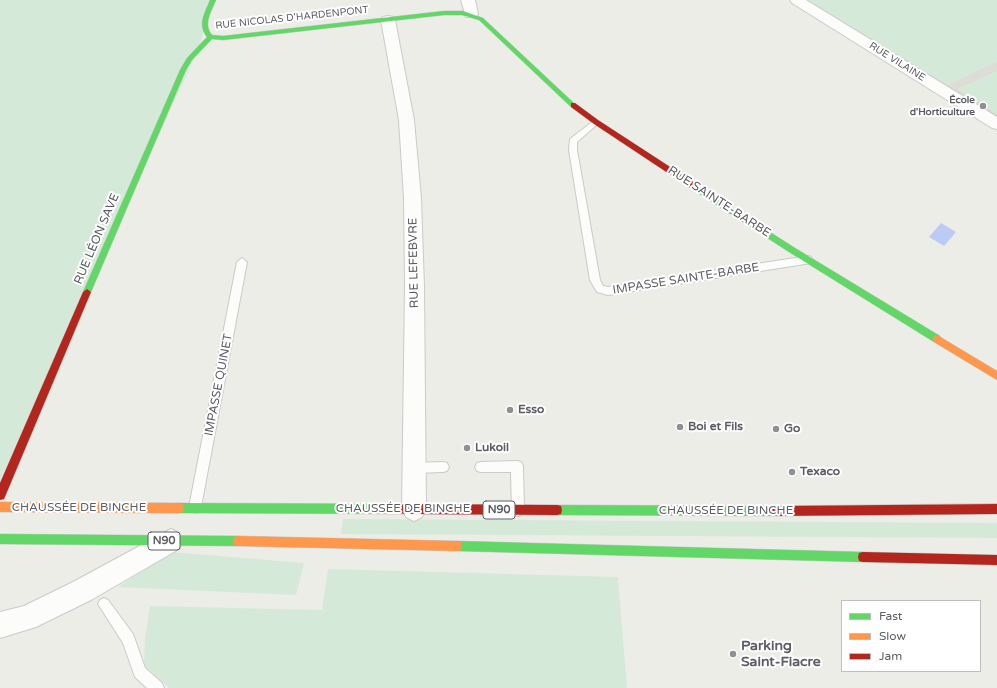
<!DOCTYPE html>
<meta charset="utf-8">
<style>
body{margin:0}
#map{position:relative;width:997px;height:688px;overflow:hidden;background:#ecede7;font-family:"Varela Round",sans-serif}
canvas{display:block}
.legend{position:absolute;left:841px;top:600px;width:140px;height:72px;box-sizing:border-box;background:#fff;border:1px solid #bebfc1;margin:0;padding:5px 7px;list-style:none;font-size:12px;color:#5d5e65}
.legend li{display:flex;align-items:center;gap:8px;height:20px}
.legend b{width:20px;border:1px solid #bebfc1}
</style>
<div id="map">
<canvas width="997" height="688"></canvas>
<ul class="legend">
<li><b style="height:5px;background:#63d668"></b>Fast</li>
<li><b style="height:5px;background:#ff974d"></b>Slow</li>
<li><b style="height:5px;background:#b3261e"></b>Jam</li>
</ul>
</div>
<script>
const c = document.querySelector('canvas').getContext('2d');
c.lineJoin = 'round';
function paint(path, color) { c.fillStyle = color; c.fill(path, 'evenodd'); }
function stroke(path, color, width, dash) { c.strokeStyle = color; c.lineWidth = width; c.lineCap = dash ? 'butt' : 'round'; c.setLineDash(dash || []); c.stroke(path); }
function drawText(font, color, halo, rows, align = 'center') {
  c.font = font + ' "Varela Round",sans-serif'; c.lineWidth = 4; c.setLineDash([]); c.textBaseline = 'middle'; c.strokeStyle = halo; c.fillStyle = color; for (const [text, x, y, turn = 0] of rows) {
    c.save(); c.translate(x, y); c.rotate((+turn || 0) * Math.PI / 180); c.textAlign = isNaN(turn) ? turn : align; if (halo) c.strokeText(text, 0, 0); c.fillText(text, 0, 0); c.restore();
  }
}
const education = new Path2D(`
 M997 61V124L940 89Z`);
const green = new Path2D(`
 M0 0H213L199 48 0 480Z
 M797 0H997V61L940 89Z
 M997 71V114L957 89Z
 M343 519 997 523V538L341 534Z
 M171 552 304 563 296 595 118 587Z
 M328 569 618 577 627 688H169L144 665 145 638 150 606 322 610Z`);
const water = new Path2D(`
 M941 223 956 232 944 246 929 237Z`);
const lane = new Path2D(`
 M596 119 600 122 577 142V150L600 280 603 286 608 287 808 256 811 257 813 260 811 263 608 295 597 292 590 280 569 150 570 139Z
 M242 258 247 262 201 507 199 511 195 513 191 511 189 507 237 262Z
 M517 461 521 462 523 466 524 510 522 514 518 516 514 514 512 510 511 472H481L477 471 475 467 477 463 481 462Z
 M443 462 447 463 449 467 447 471 443 472 414 473 410 472 408 468 410 464 414 463Z
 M104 598 108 600 133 634 145 668 162 683 164 688H147L135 677 123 643 98 604 100 600Z`);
const street = new Path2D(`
 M461 0H475L478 14 476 17H466Z
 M790 0H806L997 117V129L992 128 792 3Z
 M388 16 393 17 395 20 414 120 421 198 424 287 426 509 422 517 414 521 406 517 402 509 405 287 404 198 399 120 381 20 383 17Z
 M171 529 179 533 183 541 179 549 91 600 36 627 0 638V612L24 606 73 582Z`);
const fast = new Path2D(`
 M210 0H216C211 12 203 24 212 35L223 36 444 11H463L483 18 576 105 573 107H571L479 20 462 15H444L223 40 212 39 192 60 186 70 91 292 87 295 84 294 83 292 180 70 187 58 207 37C197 24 205 13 210 0Z
 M701 188 795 248 940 336 941 339 940 342H934L789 252 698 193V189Z
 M179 503 405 504 409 505 410 509 409 513 405 514 179 513 175 512 174 508 175 504Z
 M557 505 776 506 780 507 781 511 780 515 776 516 557 515 553 514 552 510 553 506Z
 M0 534 238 536 242 537 243 541 242 545 238 546 0 544Z
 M457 541 863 552 867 553 868 557 867 561 863 562 457 551 453 550 452 546 453 542Z`);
const slow = new Path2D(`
 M937 335 997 371V380L934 342 933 339 934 336Z
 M0 502 179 503 183 504 184 508 183 512 179 513 0 512Z
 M238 536 457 541 461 542 462 546 461 550 457 551 238 546 234 545 233 541 234 537Z`);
const jam = new Path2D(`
 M571 103H575L598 120 704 189V193H698L594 124 571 107Z
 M87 289 91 292 4 499 0 500V483L83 292Z
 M405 504 557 505 561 506 562 510 561 514 557 515 405 514 401 513 400 509 401 505Z
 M997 504V514L776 516 772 515 771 511 772 507 776 506Z
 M863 552 997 555V565L863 562 859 561 858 557 859 553Z`);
const markers = [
 [983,106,4,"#8f9092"],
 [510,410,4,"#8f9092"],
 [680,427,4,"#8f9092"],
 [776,429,4,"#8f9092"],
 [467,448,4,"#8f9092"],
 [792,472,4,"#8f9092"],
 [733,654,4,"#8f9092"]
];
const farStreetnames = [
 ["RUE NICOLAS D'HARDENPONT",292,18,-6],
 ["RUE VILAINE",897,62,32]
];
const farPoinames = [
 ["École",975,100],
 ["d'Horticulture",975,112]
];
const shields = [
 [499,510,32],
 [164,541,32]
];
const shieldNames = [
 ["N90",499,510],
 ["N90",164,541]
];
const streetNames = [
 ["RUE SAINTE-BARBE",719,202,33],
 ["RUE LÉON SAVE",97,239,-67],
 ["RUE LEFEBVRE",414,263,-91],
 ["IMPASSE SAINTE-BARBE",686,279,-9],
 ["IMPASSE QUINET",219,385,-79],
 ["CHAUSSÉE DE BINCHE",79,508],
 ["CHAUSSÉE DE BINCHE",403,509],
 ["CHAUSSÉE DE BINCHE",726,511]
];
const poiNames = [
 ["Esso",518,410],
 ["Boi et Fils",688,427],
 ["Go",784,429],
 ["Lukoil",475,448],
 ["Texaco",800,472]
];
const nearPoinames = [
 ["Parking",741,646],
 ["Saint-Fiacre",741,662]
];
paint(education, '#dcddd6');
paint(green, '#d5e9d9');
paint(water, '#bccbf6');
stroke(lane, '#cacbc9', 2);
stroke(street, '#cacbc9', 2);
stroke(fast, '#cacbca', 1);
stroke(slow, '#cacbca', 1);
stroke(jam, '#cacbca', 1);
paint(lane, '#fcfcfb');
paint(street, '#fcfcfb');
paint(fast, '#63d668');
paint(slow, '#ff974d');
paint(jam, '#b3261e');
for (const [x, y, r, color] of markers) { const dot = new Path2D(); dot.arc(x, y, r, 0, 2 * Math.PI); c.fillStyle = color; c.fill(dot); stroke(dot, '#fff', 1.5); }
drawText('10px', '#5d5e65', '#fff', farStreetnames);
drawText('bold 10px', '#5d5e65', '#fff', farPoinames, 'right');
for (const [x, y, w] of shields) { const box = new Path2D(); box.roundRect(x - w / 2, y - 9, w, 18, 3); c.fillStyle = '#fff'; c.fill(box); stroke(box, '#5d5e65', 1); }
drawText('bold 11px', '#5d5e65', null, shieldNames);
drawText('12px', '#5d5e65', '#fff', streetNames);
drawText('bold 12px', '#5d5e65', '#fff', poiNames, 'left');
drawText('bold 14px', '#5d5e65', '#fff', nearPoinames, 'left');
</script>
